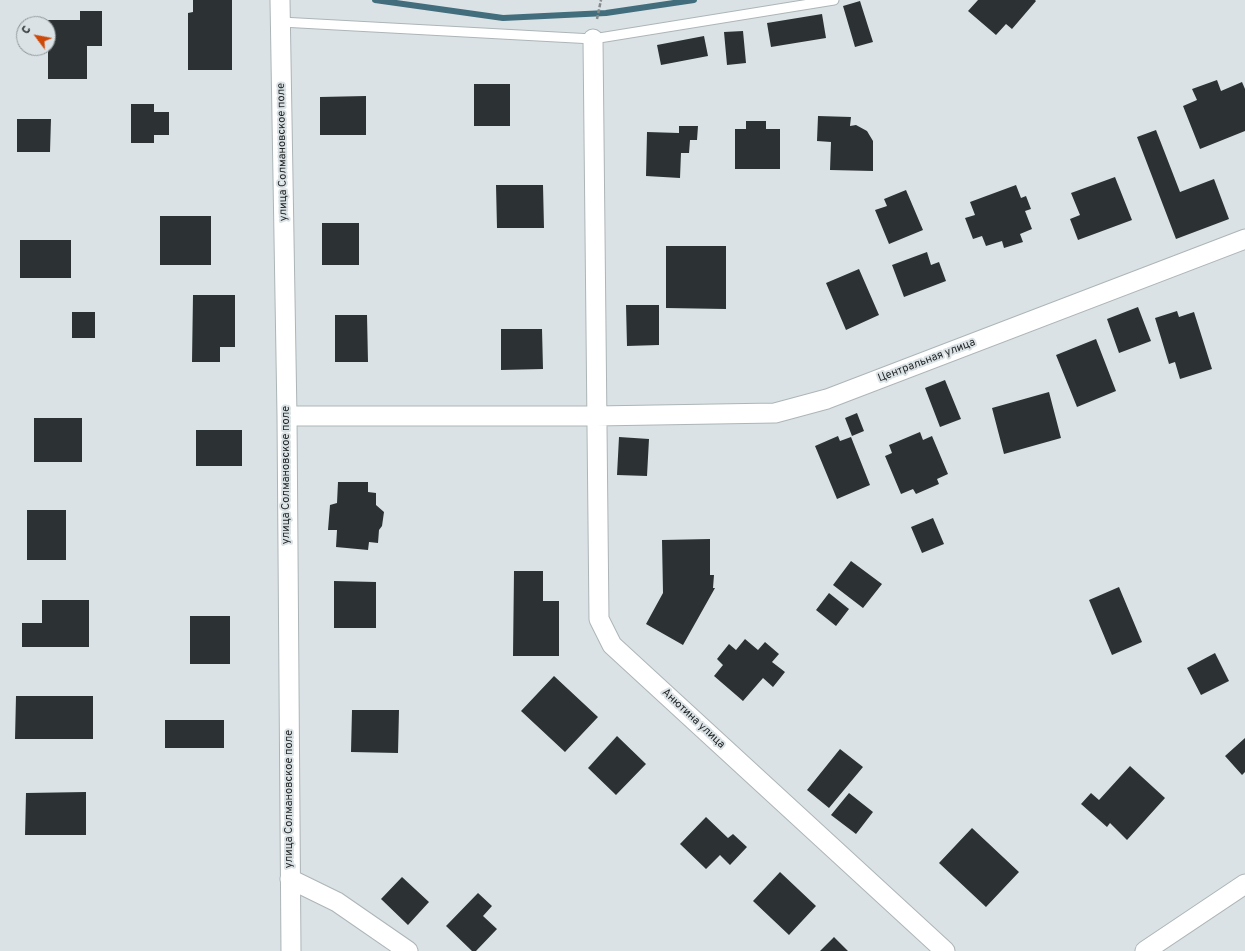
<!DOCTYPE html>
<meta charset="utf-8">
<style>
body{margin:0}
#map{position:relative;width:1245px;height:951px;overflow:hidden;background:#dae2e5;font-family:Overpass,sans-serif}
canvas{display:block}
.north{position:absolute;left:16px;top:16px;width:40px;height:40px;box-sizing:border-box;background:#dae2e5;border:1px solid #8f9597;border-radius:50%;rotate:302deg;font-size:11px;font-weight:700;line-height:16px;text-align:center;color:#1e2122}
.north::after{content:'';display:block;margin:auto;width:14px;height:18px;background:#ce4907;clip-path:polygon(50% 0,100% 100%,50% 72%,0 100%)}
</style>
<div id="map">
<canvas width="1245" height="951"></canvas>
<div class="north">С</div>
</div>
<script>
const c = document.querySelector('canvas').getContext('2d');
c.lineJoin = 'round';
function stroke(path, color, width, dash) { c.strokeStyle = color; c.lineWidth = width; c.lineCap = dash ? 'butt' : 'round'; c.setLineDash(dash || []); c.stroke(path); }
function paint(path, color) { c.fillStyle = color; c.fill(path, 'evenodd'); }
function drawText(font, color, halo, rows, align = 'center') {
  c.font = font + ' Overpass,sans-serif'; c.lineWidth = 4; c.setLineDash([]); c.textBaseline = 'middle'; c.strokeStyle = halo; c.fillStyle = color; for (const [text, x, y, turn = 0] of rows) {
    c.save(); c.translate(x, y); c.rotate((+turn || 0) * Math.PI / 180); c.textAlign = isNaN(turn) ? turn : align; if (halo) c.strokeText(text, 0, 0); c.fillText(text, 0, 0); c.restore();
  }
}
const stream = new Path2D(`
 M375 0 503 18 606 13 694 0`);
const building = new Path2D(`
 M193 0H232V70H188V13L193 12Z
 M978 0H1035L1036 1 1012 29 1006 24 996 35 968 11Z
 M860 1 873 42 855 47 843 6Z
 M80 11H102V46H87V79H48V20H80Z
 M822 14 826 38 771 47 767 23Z
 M743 31 746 63 727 65 724 32Z
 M704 36 708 56 661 65 657 45Z
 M1217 80 1221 91 1242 82 1245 89V131L1200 149 1183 106 1197 100 1192 89Z
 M474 84H510V126H474Z
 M366 96V135H320V97Z
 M131 104H154V112H169V135H154V143H131Z
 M818 116 851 117 850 126 856 125 867 131 873 141V171L830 170 831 142 817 141Z
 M17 119H51L50 152H17Z
 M746 121H766V129H780V169H735V129H746Z
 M679 126H698L697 140H690L689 153H681L680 178 646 176 647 132 679 133Z
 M1156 130 1180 192 1214 179 1229 219 1176 239 1137 137Z
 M1115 177 1132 220 1078 240 1070 219 1080 215 1071 193Z
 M496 185H543L544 228H497Z
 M1016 185 1021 198 1026 196 1031 209 1025 211 1032 229 1020 234 1023 242 1004 248 1002 241 986 246 982 236 973 239 965 218 975 215 970 202Z
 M906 190 923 230 889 244 875 210 887 206 884 199Z
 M160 216H211V265H160Z
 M322 223H359V265H322Z
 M20 240H71V278H20Z
 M666 246H726V309L666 308Z
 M927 252 931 265 939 262 946 281 904 297 892 265Z
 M859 269 879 315 846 330 826 283Z
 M193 295H235V347H220V362H192Z
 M626 305H659V345L627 346Z
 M1138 307 1151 341 1119 353 1107 319Z
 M1177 311 1179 317 1194 312 1212 369 1180 379 1175 362 1169 364 1155 318Z
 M72 312H95V338H72Z
 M335 315H367L368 362H335Z
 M501 329H542L543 369 501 370Z
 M1096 339 1116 391 1077 407 1056 355Z
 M945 380 961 419 940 427 925 388Z
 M1049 392 1061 438 1004 454 992 408Z
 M857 413 864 431 852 436 845 418Z
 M34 418H82V462H34Z
 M196 430H242V466H196Z
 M920 432 923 440 932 436 948 474 937 479 939 484 916 494 913 489 901 494 885 456 892 453 889 445Z
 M838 436 840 441 851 437 870 485 837 499 815 446Z
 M619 437 649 439 647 476 617 475Z
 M338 482H368V492L376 493V505L384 512 382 526 379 530 378 543 369 542 368 550 336 547 337 530H328L330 505 337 503Z
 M27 510H66V560H27Z
 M933 518 944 544 922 553 911 527Z
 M710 539V575H714L713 588H715L683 645 646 624 663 593 662 540Z
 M851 561 882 584 863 608 833 585Z
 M514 571H543V601H559V656H513Z
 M334 581 376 582V628H334Z
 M1119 587 1142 642 1112 655 1089 600Z
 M829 593 849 609 836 626 816 610Z
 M42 600H89V647H22V623H42Z
 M190 616H230V664H190Z
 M745 639 758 650 765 642 779 654 772 662 785 672 773 687 763 678 743 701 714 676 723 665 717 659 729 644 736 650Z
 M1215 653 1229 681 1201 695 1187 668Z
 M554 676 598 717 565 752 521 711Z
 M16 696H93V739H15Z
 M352 710H399L398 753 351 752Z
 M165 720H224V748H165Z
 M617 736 646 764 616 795 588 768Z
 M1245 738V772L1242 775 1225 756Z
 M840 749 863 767 829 808 807 790Z
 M1130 766 1165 798 1127 840 1110 823 1107 827 1081 804 1091 793 1099 800Z
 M86 792V835H25L26 793Z
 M849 793 873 812 856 834 831 815Z
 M706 817 728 838 733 834 747 847 730 865 720 855 706 869 680 844Z
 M972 828 1019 872 986 907 939 863Z
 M780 872 816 906 789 935 753 901Z
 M402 877 429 902 408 925 381 899Z
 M478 893 492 906 483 916 497 929 476 951H472L446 926Z
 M834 937 848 951H820Z`);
const path = new Path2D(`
 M597 19 601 0`);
const service = new Path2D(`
 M281 22 593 39 834 0`);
const minor = new Path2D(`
 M280 0 287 416 291 951
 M593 39 599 619 612 645 945 951
 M287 416H596L775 413 827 399 1245 239
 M290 879 337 902 408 951
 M1145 951 1245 884`);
const streetNames = [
 ["улица Солмановское поле",283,152,-91],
 ["Центральная улица",927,361,-21],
 ["улица Солмановское поле",287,475,-90],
 ["Анютина улица",693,719,43],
 ["улица Солмановское поле",290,799,-90]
];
stroke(stream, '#416d7c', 6);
paint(building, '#2c3234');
stroke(service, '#adb5b7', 11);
stroke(minor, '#adb5b7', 21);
stroke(path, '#848a8c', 2.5, [4, 2]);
stroke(service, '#fff', 9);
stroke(minor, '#fff', 19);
drawText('11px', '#1e2122', '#dae2e5', streetNames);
</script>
